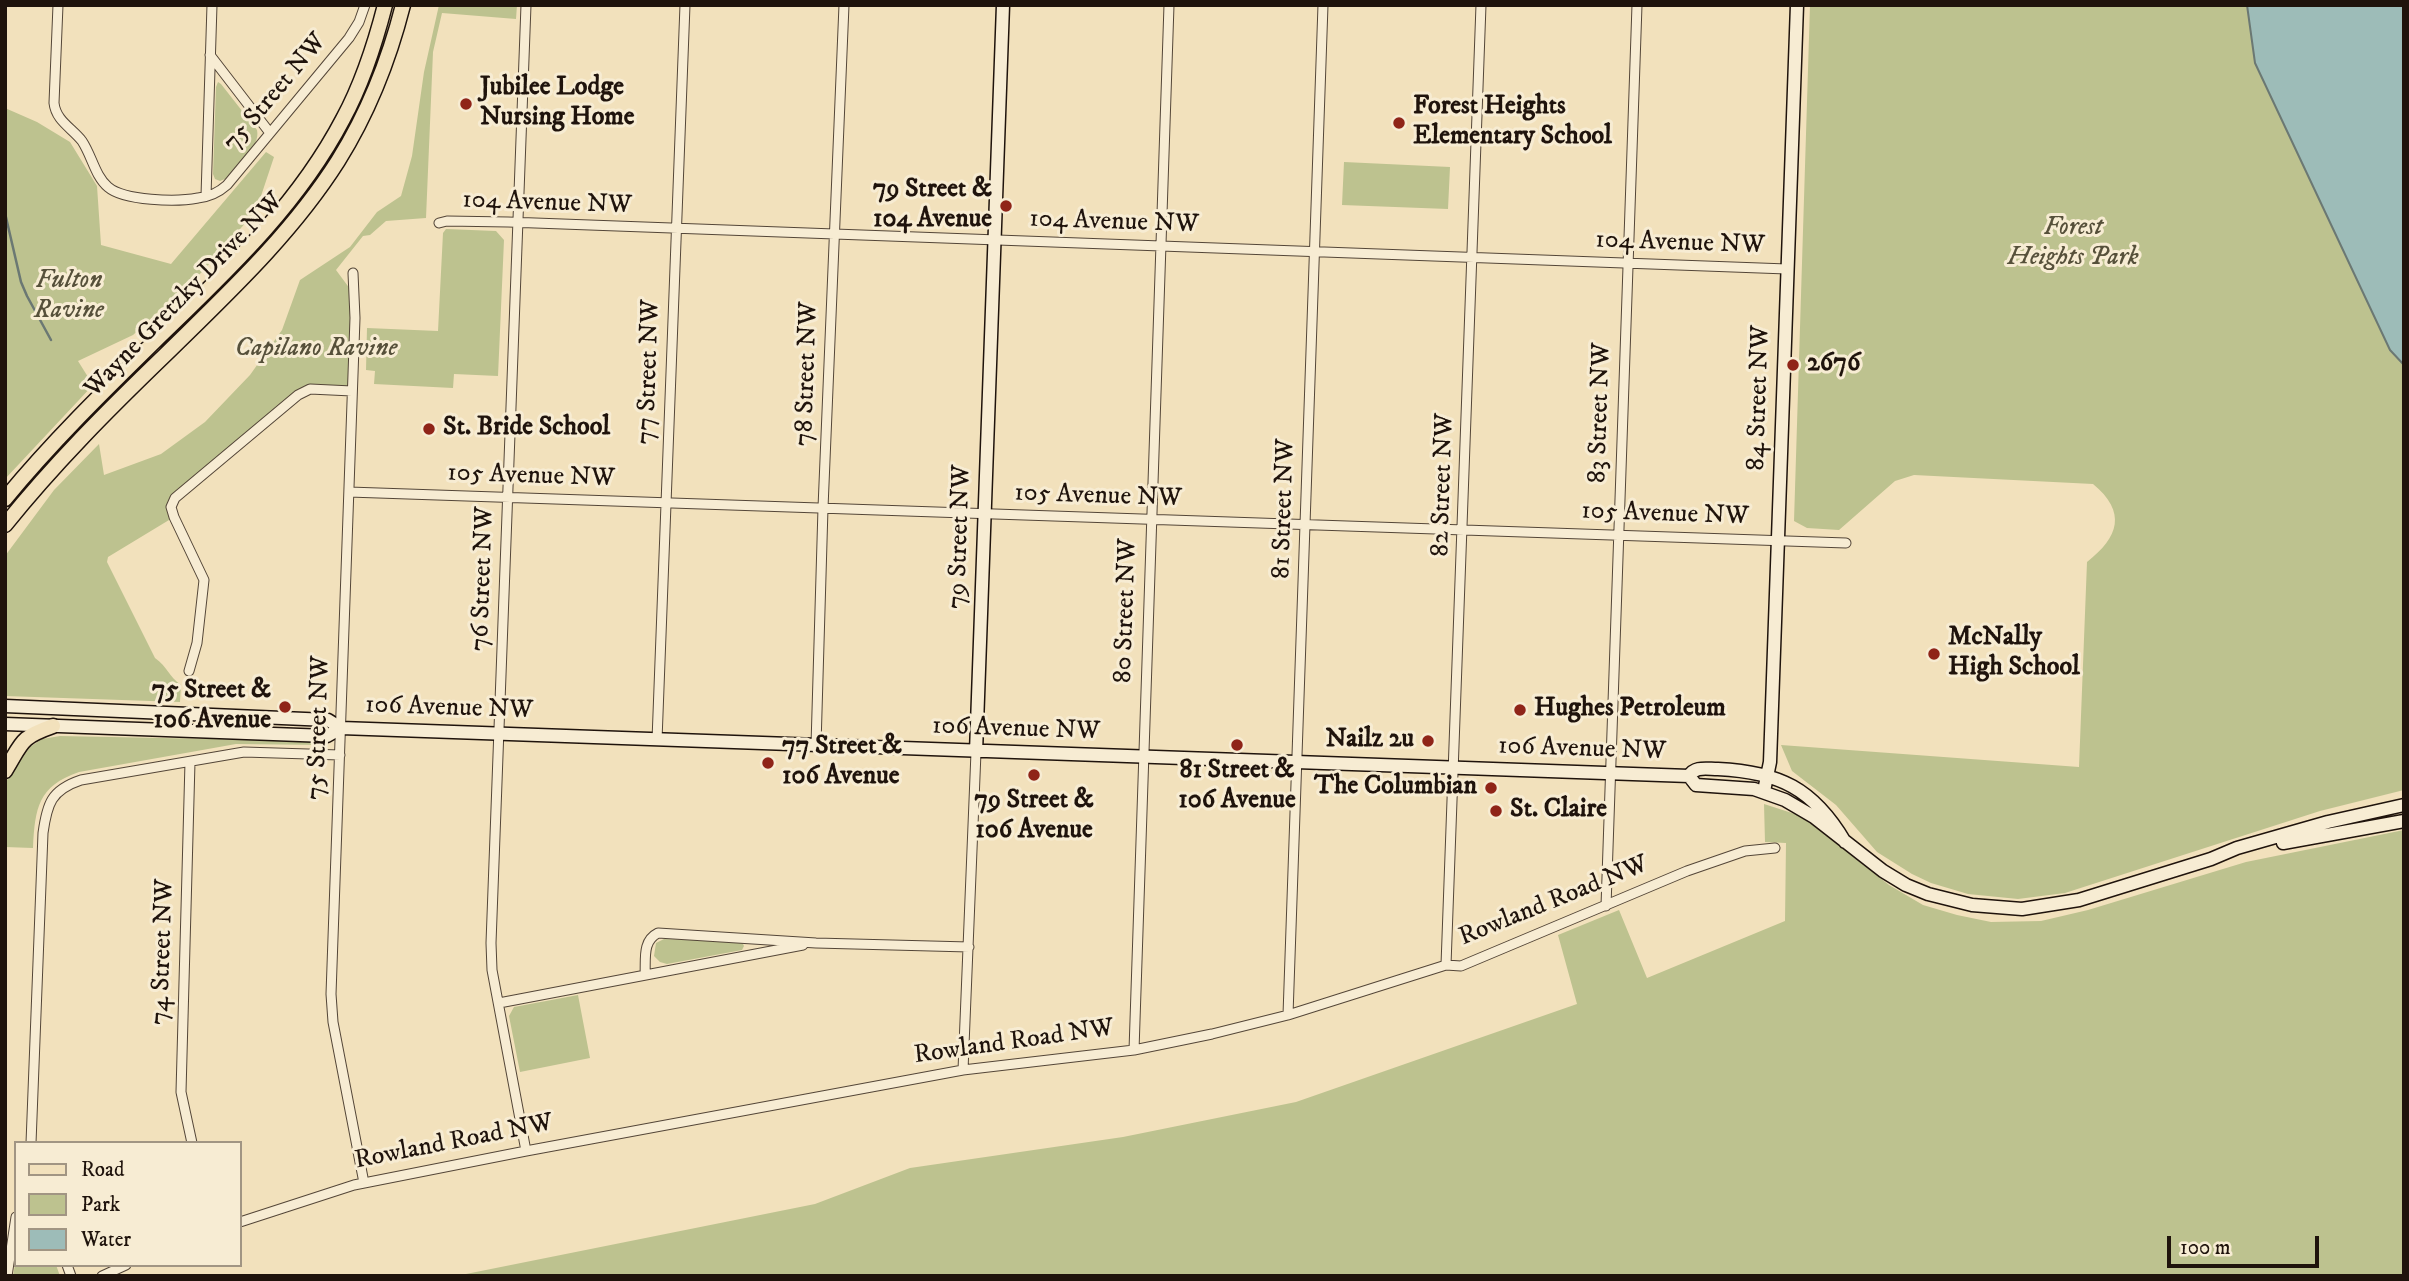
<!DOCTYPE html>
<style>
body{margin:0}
#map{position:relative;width:2409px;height:1281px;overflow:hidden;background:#f2e1bc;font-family:"IM FELL DW Pica",serif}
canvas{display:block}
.frame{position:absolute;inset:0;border:7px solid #1f130c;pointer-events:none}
.legend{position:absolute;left:14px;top:1141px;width:228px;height:126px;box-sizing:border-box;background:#f7ecd3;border:2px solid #a19583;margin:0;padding:9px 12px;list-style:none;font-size:21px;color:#1f130c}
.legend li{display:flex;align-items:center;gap:14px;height:35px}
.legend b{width:35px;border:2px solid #a19583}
.scale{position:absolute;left:2167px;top:1236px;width:152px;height:32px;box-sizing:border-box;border:4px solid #1f130c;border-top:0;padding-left:9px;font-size:21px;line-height:24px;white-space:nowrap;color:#1f130c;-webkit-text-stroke:5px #f7ecd3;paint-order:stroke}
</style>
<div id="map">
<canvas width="2409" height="1281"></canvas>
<div class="frame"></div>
<ul class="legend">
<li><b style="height:9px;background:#f2e1bc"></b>Road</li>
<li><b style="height:19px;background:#bdc28f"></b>Park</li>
<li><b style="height:19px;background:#9dbcb8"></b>Water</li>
</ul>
<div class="scale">100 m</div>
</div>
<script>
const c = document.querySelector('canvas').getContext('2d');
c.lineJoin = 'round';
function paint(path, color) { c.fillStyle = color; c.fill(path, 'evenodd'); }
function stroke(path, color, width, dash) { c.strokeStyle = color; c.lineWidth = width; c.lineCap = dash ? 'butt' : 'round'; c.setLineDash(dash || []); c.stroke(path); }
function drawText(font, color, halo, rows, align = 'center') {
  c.font = font + ' "IM FELL DW Pica",serif'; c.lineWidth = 6; c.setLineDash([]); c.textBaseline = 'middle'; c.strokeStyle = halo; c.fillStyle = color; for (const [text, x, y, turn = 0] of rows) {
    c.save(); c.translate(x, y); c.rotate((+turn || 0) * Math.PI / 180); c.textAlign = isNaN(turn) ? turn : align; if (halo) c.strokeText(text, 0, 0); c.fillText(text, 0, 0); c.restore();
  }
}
const green = new Path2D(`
 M439 5H517L516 19 442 13 433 52 426 218 386 221 370 235 363 236 336 270 356 297 352 391 310 389 175 498 174 517 108 557 107 562 155 658C167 666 169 677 181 685L180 702 5 696V556L54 490 99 444 104 475 161 454 205 422 250 375 282 330 300 280 350 247 377 212 401 196 412 156 424 72Z
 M1810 5H2247L2255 63 2390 350 2404 365V790L2320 811 2065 893 2018 899 1968 894 1931 883 1912 874 1877 852 1836 805 1792 771 1781 745 2079 767 2087 562C2119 537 2127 512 2093 484L1914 475 1895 481 1839 530 1807 528 1794 521Z
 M218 82 221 84 257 130C261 147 236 167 225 179L220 181 215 179 213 174 216 87Z
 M5 108 37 122 70 142 97 186 101 245 171 264 266 152 274 157 256 211 202 272 133 335 78 361 93 385 5 479Z
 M1344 162 1450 167 1448 209 1342 205Z
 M446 229 496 231 504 240 498 376 454 374 453 388 374 384 375 371 366 370 367 328 438 331 443 233Z
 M60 736 313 741 323 745 236 744 79 772C38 786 35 808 33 848L5 847V783L30 747 42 739Z
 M1764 804 1795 814 1810 823 1889 885 1923 905 1957 915 1991 922 2041 921 2088 910 2246 862 2404 830V1276H456L815 1204 910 1168 1123 1137 1296 1102 1577 1004 1558 935 1619 910 1647 978 1785 921 1786 843 1765 842Z
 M664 939 736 941 742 942 744 946 742 950 667 964 660 962 654 956 656 943Z
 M578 995 590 1058 520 1072 509 1016 514 1007Z
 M16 1259V1265H56L60 1276H13Z`);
const water = new Path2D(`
 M2247 5H2404V365L2390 350 2255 63Z`);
const stream = new Path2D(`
 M5 213 21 282 27 296 51 340`);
const street = new Path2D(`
 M58 5 54 103C56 121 72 128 82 141 92 156 95 176 108 187 124 201 177 202 198 198 209 197 218 193 227 185L349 38 359 22 365 5
 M526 5 491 943 492 970 526 1151
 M210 55 270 133
 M206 196 212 5
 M439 223 447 221 508 222 1787 269
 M353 273 355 318 331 994 333 1022 364 1183
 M349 492 1846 543
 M189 671 197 643 204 580 174 517 171 507 175 498 298 395 310 389 352 391
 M657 740 685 5
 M816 745 823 508 844 5
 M190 762 181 1092 192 1143
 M1606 906 1637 5
 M1446 965 1481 5
 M645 975C646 959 642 941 658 933L816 943 969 947
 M499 1003 803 945
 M1288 1015 1323 5
 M1134 1050 1169 5
 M963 1070 976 752
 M31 1143 43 833C47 804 51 790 81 780L244 752 340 755
 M240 1222 354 1185 526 1151 963 1070 1134 1050 1212 1034 1288 1015 1446 965 1461 966 1687 871 1745 851 1775 848
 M67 1265 71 1276
 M7 1276 16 1217
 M102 1276 126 1265`);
const secondary = new Path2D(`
 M5 706 328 720 341 728
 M5 724 327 736 341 728 1689 776C1695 766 1706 769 1718 769 1779 772 1813 788 1845 842
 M976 752 1003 5
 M1689 776 1696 785 1754 789 1785 800 1814 817 1883 871 1906 885 1928 894 1972 905 2022 909 2079 900 2211 859 2237 848 2328 822 2404 805
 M1764 791 1770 762 1797 5
 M2283 843 2404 821`);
const primary = new Path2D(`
 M5 499C51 443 103 392 155 341 225 273 297 207 343 119 362 84 375 44 385 5
 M5 525C54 464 109 409 165 355 227 294 291 235 338 161 368 113 389 60 403 5
 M5 771C23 742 19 738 53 726`);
const markers = [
 [466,104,7,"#8f2418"],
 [1399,123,7,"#8f2418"],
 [1006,206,7,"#8f2418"],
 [1793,365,7,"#8f2418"],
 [429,429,7,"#8f2418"],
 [1934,654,7,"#8f2418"],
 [285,707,7,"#8f2418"],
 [1520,710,7,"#8f2418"],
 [1428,741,7,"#8f2418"],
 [1237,745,7,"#8f2418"],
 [768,763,7,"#8f2418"],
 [1034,775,7,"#8f2418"],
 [1491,788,7,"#8f2418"],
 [1496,811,7,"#8f2418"]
];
const poiNames = [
 ["Jubilee Lodge",480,89],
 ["Nursing Home",480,119],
 ["Forest Heights",1413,108],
 ["Elementary School",1413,138],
 ["79 Street &",992,191,"right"],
 ["104 Avenue",992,221,"right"],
 ["2676",1807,365],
 ["St. Bride School",443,429],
 ["McNally",1948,639],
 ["High School",1948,669],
 ["75 Street &",271,692,"right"],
 ["106 Avenue",271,722,"right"],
 ["Hughes Petroleum",1534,710],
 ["Nailz 2u",1414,741,"right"],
 ["77 Street &",782,748],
 ["106 Avenue",782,778],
 ["81 Street &",1237,772,"center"],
 ["106 Avenue",1237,802,"center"],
 ["The Columbian",1477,788,"right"],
 ["79 Street &",1034,802,"center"],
 ["106 Avenue",1034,832,"center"],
 ["St. Claire",1510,811]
];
const streetNames = [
 ["75 Street NW",276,93,-50],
 ["104 Avenue NW",547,204,2],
 ["104 Avenue NW",1114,223,2],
 ["104 Avenue NW",1680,244,2],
 ["Wayne Gretzky Drive NW",185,296,-46],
 ["77 Street NW",650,372,-88],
 ["78 Street NW",808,374,-88],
 ["84 Street NW",1760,398,-88],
 ["83 Street NW",1601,413,-88],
 ["105 Avenue NW",531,477,2],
 ["82 Street NW",1444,485,-88],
 ["105 Avenue NW",1098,497,2],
 ["81 Street NW",1285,509,-88],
 ["105 Avenue NW",1665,515,2],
 ["79 Street NW",961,537,-88],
 ["76 Street NW",484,579,-88],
 ["80 Street NW",1127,611,-88],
 ["106 Avenue NW",449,709,2],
 ["75 Street NW",320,728,-88],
 ["106 Avenue NW",1016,730,2],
 ["106 Avenue NW",1582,750,2],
 ["Rowland Road NW",1554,902,-22],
 ["74 Street NW",164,952,-88],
 ["Rowland Road NW",1014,1043,-8],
 ["Rowland Road NW",454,1143,-11]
];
const parkNames = [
 ["Forest",2073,229],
 ["Heights Park",2073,259],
 ["Fulton",69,282],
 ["Ravine",69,312],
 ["Capilano Ravine",316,350]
];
paint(green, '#bdc28f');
paint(water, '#9dbcb8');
stroke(water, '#6b7873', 2);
stroke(stream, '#6b7873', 2.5);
stroke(street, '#544638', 11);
stroke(secondary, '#1f130c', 15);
stroke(primary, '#1f130c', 17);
stroke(street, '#f7ecd3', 9);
stroke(secondary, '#f7ecd3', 12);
stroke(primary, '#f2e1bc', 14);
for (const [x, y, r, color] of markers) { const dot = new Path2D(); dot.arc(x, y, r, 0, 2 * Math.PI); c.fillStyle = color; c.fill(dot); stroke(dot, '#f7ecd3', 2.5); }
drawText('bold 26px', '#1f130c', '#f7ecd3', poiNames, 'left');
drawText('26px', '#1f130c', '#f7ecd3', streetNames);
drawText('italic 26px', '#56503a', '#f7ecd3', parkNames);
</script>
